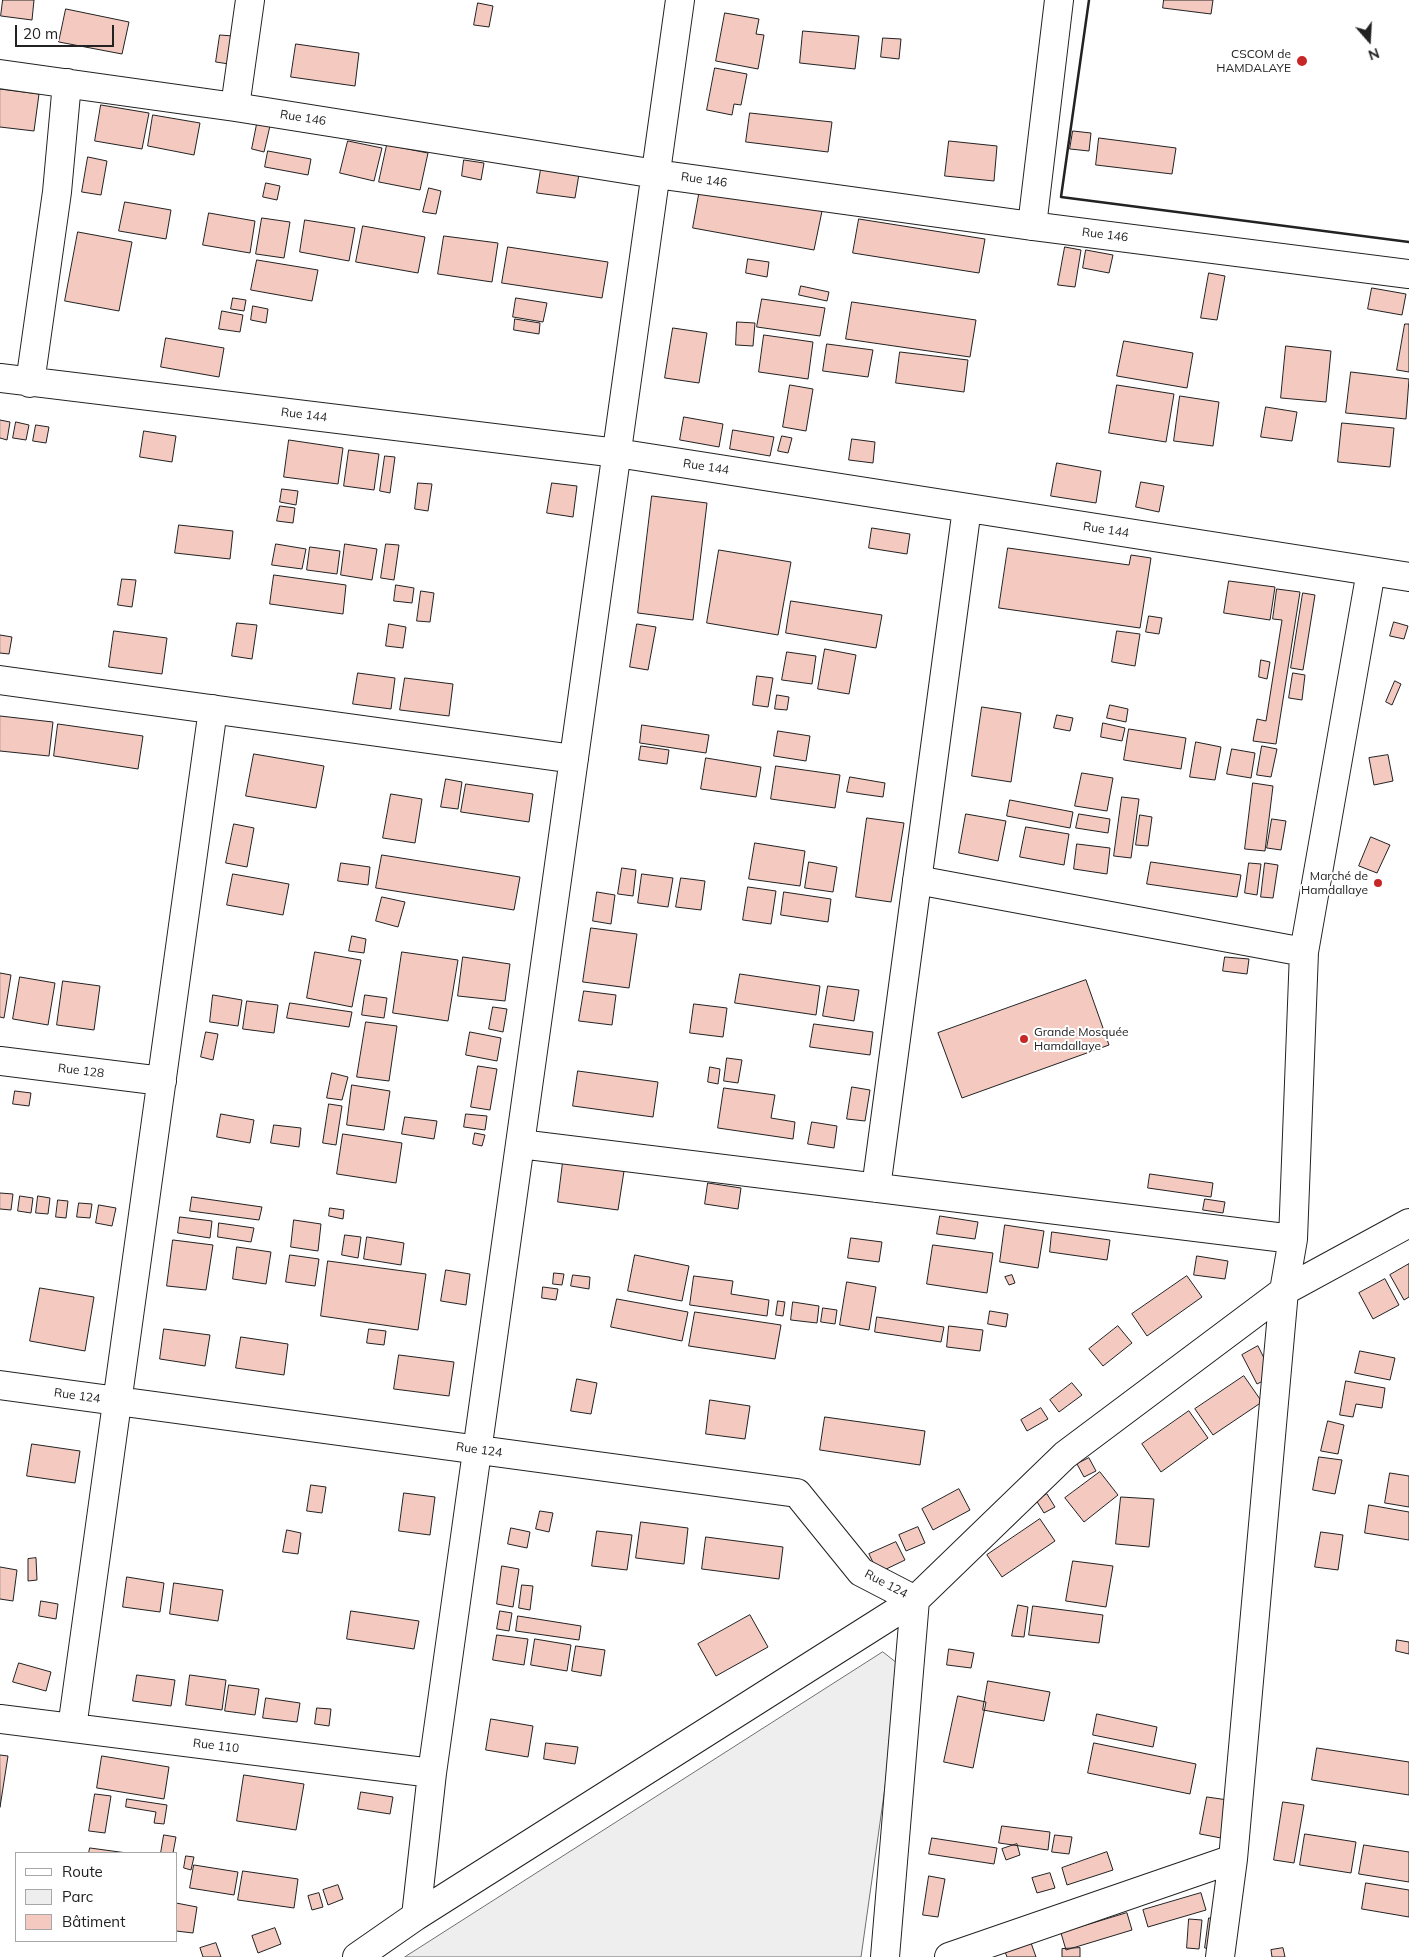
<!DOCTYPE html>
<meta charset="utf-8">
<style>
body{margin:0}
#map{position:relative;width:1409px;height:1957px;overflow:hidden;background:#fff;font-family:Mulish,sans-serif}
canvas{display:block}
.legend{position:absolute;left:15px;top:1852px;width:162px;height:90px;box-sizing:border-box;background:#fff;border:1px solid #a7a7a7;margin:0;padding:6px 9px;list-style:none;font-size:15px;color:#222}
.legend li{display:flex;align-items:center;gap:10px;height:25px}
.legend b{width:25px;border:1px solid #a7a7a7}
.north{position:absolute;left:1344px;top:15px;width:50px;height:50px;-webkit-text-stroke:4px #fff;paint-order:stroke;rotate:161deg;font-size:14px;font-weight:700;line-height:20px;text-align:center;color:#222}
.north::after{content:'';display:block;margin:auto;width:18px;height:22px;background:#222;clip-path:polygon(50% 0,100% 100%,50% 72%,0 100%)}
.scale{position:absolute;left:15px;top:25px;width:99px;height:22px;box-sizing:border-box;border:2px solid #222;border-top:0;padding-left:6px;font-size:15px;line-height:18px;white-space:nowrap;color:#222;-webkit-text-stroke:4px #fff;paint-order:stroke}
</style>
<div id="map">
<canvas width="1409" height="1957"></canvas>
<ul class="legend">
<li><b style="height:6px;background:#fff"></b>Route</li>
<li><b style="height:14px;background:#eee"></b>Parc</li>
<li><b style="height:14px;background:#f3c9c0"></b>Bâtiment</li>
</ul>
<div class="north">N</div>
<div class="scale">20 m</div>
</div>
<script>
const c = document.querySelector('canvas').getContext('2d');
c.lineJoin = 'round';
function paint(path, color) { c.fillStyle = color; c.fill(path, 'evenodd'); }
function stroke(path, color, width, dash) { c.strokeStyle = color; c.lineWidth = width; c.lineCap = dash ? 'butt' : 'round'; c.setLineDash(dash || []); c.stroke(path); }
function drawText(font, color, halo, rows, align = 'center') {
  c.font = font + ' Mulish,sans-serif'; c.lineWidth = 4; c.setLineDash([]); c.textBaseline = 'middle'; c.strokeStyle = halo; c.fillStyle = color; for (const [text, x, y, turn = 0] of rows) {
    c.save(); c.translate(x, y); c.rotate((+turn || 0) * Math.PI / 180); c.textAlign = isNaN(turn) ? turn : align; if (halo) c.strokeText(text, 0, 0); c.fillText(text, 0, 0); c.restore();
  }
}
const green = new Path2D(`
 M883 1652 902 1667 861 1957H405Z`);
const building = new Path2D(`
 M3 0H34L32 20 1 16Z
 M1164 0H1213L1211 14 1163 8Z
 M478 3 493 6 489 27 474 25Z
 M66 9 129 22 122 54 59 42Z
 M725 13 759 19 756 34 764 35 758 69 716 61Z
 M803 31 859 36 855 69 800 63Z
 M220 35 233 36 229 64 216 62Z
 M883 38 901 39 899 59 881 57Z
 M296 44 359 53 355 86 291 77Z
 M715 68 747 74 741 105 734 104 732 115 707 110Z
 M0 89 39 94 34 131 0 127Z
 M101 105 149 113 142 149 95 141Z
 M750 113 832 122 828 152 746 142Z
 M259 114 272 117 264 152 252 149Z
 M153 115 200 123 194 155 148 146Z
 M1073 131 1091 133 1089 151 1070 149Z
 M1099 138 1176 148 1172 174 1096 165Z
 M348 141 382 148 374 181 340 173Z
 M949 141 997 146 994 181 945 176Z
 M387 145 428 153 420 190 379 182Z
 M268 151 311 159 308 175 265 167Z
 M88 157 107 161 101 195 82 192Z
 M464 160 484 163 481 180 462 176Z
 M541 169 579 174 575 198 537 193Z
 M266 183 280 186 277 200 263 197Z
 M429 188 441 191 436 214 423 212Z
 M700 189 822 211 814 250 693 228Z
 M125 202 171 210 166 239 119 231Z
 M209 213 255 221 250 253 203 245Z
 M262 218 290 222 284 258 256 254Z
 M859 219 985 239 979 273 853 253Z
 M305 220 355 228 349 261 300 252Z
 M363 226 425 237 418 273 356 262Z
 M78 232 132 242 119 311 65 301Z
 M444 236 498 243 492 282 438 274Z
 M508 247 608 262 602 298 502 283Z
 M1065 247 1081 250 1075 287 1058 285Z
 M1086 250 1113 255 1109 273 1083 268Z
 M748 259 769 262 767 277 746 273Z
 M257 260 318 270 312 301 251 290Z
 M1209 273 1225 276 1217 320 1201 318Z
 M801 286 829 292 827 301 799 295Z
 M1372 288 1406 294 1402 315 1368 309Z
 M233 298 246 300 244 311 231 309Z
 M516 298 547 303 543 322 513 317Z
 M762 299 825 308 820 336 757 327Z
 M852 302 976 320 970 357 846 339Z
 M253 306 268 309 266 323 251 320Z
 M222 311 243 315 240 332 219 329Z
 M515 319 540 323 539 334 514 330Z
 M737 322 755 323 753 346 736 345Z
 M1405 324H1409V372L1397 370Z
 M673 328 707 333 699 383 665 378Z
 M764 335 813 342 808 379 759 372Z
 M166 338 224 348 219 377 161 367Z
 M1124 341 1193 353 1187 388 1117 376Z
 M827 344 873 350 868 377 823 371Z
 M1286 346 1331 351 1326 402 1281 398Z
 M900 352 968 360 964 392 896 383Z
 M1351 372 1409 379 1406 419 1346 413Z
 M790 385 813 389 806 431 783 427Z
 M1117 385 1174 394 1166 442 1109 433Z
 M1180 396 1219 402 1213 446 1174 441Z
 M1266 407 1297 412 1292 441 1261 437Z
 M684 417 723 424 719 447 680 440Z
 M0 420 10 422 7 440 0 438Z
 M16 422 29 425 26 440 13 438Z
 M1342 423 1394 428 1390 467 1338 462Z
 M36 425 49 427 46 443 33 441Z
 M733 430 774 437 770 456 730 449Z
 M144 431 176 436 172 462 140 457Z
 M782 436 792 438 788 453 778 451Z
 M852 439 875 442 873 463 849 460Z
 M289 440 343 448 338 484 284 477Z
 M349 450 379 454 374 490 344 486Z
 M385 456 395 457 390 493 380 491Z
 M1057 463 1101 471 1096 503 1051 496Z
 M1141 482 1164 486 1159 512 1136 507Z
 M418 483 432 484 428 511 415 509Z
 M552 483 577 486 573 517 547 513Z
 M282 489 298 491 296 505 280 502Z
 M652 496 707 503 693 620 638 613Z
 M280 506 295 508 293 523 277 521Z
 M179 525 233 531 230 559 175 553Z
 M872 528 910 534 907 554 869 548Z
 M276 544 306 549 302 569 272 565Z
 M345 544 377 549 372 580 341 575Z
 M386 544 399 545 394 580 381 578Z
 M310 547 340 551 337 574 307 570Z
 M1008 548 1129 565 1131 555 1151 558 1140 628 999 608Z
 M719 550 791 562 778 635 707 623Z
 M274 575 346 585 343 614 270 604Z
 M122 579 136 580 132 607 118 605Z
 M1229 581 1275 587 1270 620 1224 613Z
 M396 585 414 588 412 603 394 601Z
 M1277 589 1300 592 1276 744 1253 741 1257 719 1266 721 1282 620 1273 619Z
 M421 591 434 593 430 622 417 621Z
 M1303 593 1315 595 1303 670 1291 668Z
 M791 601 882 615 876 648 786 633Z
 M1149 616 1162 618 1159 634 1146 632Z
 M1394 622 1408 626 1404 639 1390 636Z
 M237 623 257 625 252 659 232 656Z
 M389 624 406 627 403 648 386 646Z
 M637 624 656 627 648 670 630 667Z
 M114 631 167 638 162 674 109 667Z
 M1117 631 1140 634 1135 666 1112 662Z
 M0 635 12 637 9 654 0 653Z
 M825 649 856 655 849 694 818 689Z
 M787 652 816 656 812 684 782 680Z
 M1261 660 1270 662 1267 679 1259 677Z
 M358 673 395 678 391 709 353 704Z
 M1293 673 1305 675 1302 700 1289 698Z
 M757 676 773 678 768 707 753 705Z
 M405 678 453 684 449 716 400 710Z
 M1395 681 1401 684 1392 705 1386 702Z
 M777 695 789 697 787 710 775 709Z
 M1110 705 1128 709 1126 722 1107 718Z
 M982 707 1021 713 1011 782 972 776Z
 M1057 715 1073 718 1070 731 1054 728Z
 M0 716 53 722 49 756 0 751Z
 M1103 723 1125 728 1122 741 1101 737Z
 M58 724 143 736 138 769 54 756Z
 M642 725 709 735 706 753 640 743Z
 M1129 729 1186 738 1181 769 1124 760Z
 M778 731 810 736 806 761 774 756Z
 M1196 742 1221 747 1215 780 1190 777Z
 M641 746 669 750 667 764 639 760Z
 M1262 746 1277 749 1271 777 1257 775Z
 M1232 749 1255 753 1251 778 1227 774Z
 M254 754 324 766 316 808 246 796Z
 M1388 755 1393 781 1374 785 1369 758Z
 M706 758 761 767 756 797 701 789Z
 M776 766 840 775 835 808 771 799Z
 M1082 773 1113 778 1107 811 1075 806Z
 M850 777 885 783 883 797 847 792Z
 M446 779 462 782 458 809 441 807Z
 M1253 783 1273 786 1265 851 1245 849Z
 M466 784 533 794 529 822 461 812Z
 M391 794 422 799 415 843 383 838Z
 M1122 797 1139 799 1131 858 1114 856Z
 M1010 800 1073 812 1070 828 1007 816Z
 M966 814 1006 821 998 861 959 853Z
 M1079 814 1110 819 1108 833 1076 828Z
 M1140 815 1152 817 1148 846 1136 845Z
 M867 818 904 823 891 902 856 897Z
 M1272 819 1286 821 1281 850 1267 848Z
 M234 824 254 828 247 867 226 863Z
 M1026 827 1069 834 1064 865 1020 857Z
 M1371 837 1390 845 1377 873 1359 866Z
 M755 843 805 851 800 886 749 879Z
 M1077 844 1110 848 1107 874 1074 869Z
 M382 855 520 877 514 910 376 888Z
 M809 862 837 867 833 892 805 888Z
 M1151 862 1241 875 1237 897 1147 884Z
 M341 863 370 867 368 885 338 881Z
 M1249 863 1261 864 1257 895 1245 893Z
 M1265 863 1278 865 1273 898 1261 897Z
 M622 868 636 870 633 896 618 894Z
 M233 874 289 884 283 915 227 905Z
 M642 874 673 878 668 907 638 903Z
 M681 878 705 881 701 910 676 907Z
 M748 887 776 891 771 924 743 920Z
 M597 892 615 895 611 924 593 921Z
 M784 892 831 899 828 922 781 915Z
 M382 897 405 902 398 927 376 921Z
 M591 928 637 934 629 988 583 982Z
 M352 936 366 939 364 953 349 951Z
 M315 952 361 960 352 1007 307 998Z
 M402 952 458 960 448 1021 393 1013Z
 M463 957 510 964 505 1001 458 996Z
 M1225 957 1249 959 1247 974 1223 971Z
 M0 973 11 975 4 1018 0 1017Z
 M740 974 820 986 816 1015 735 1003Z
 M20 977 55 983 48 1025 13 1019Z
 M1086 980 1109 1045 962 1098 938 1033Z
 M63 981 100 986 94 1030 57 1025Z
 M828 986 859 990 854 1021 823 1016Z
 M584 991 616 995 612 1025 579 1021Z
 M213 995 242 1000 238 1026 210 1022Z
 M365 995 387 998 384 1018 362 1015Z
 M247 1001 278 1005 274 1033 243 1029Z
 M290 1003 352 1012 349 1027 287 1018Z
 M694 1004 727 1008 723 1037 690 1033Z
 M493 1007 507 1009 503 1032 489 1029Z
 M366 1022 397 1026 389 1081 357 1077Z
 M814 1024 873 1032 870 1055 810 1047Z
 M206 1032 218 1034 213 1060 201 1057Z
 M470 1032 501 1038 497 1061 466 1055Z
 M727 1058 742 1060 738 1083 724 1081Z
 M478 1066 497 1069 490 1110 471 1107Z
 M710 1067 720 1069 718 1084 708 1082Z
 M578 1071 658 1082 653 1117 573 1106Z
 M332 1073 348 1077 342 1100 327 1098Z
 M352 1085 390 1091 384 1130 347 1125Z
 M852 1087 870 1090 865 1121 847 1119Z
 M724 1088 775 1095 771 1118 795 1122 793 1139 718 1128Z
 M15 1091 31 1093 29 1106 13 1104Z
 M329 1104 342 1106 336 1145 323 1143Z
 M221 1114 254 1120 250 1143 217 1137Z
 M466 1114 487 1116 485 1130 464 1127Z
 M405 1117 437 1121 434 1139 402 1134Z
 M812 1122 837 1126 834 1148 808 1144Z
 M274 1125 301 1128 299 1147 271 1143Z
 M475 1133 485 1135 482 1146 473 1144Z
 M343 1134 402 1143 396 1183 337 1174Z
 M563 1162 624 1171 618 1210 558 1202Z
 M1150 1174 1213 1183 1211 1197 1148 1188Z
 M708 1183 741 1188 738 1209 705 1204Z
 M0 1193 13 1194 11 1210 0 1209Z
 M20 1196 33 1198 31 1213 18 1211Z
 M38 1196 50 1198 48 1214 36 1213Z
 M192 1197 262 1207 259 1220 190 1211Z
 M1205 1199 1225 1202 1223 1213 1203 1210Z
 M58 1200 68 1201 66 1218 56 1217Z
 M79 1203 92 1204 90 1218 77 1217Z
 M99 1205 116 1208 112 1226 96 1223Z
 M330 1208 344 1210 343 1219 329 1216Z
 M940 1216 978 1222 975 1239 937 1234Z
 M180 1217 212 1221 210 1238 178 1233Z
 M294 1220 321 1224 318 1251 291 1247Z
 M219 1223 254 1228 251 1242 218 1237Z
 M1005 1225 1044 1231 1038 1268 1000 1262Z
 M1052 1232 1110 1240 1107 1260 1050 1252Z
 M345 1235 361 1237 358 1258 342 1255Z
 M367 1237 404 1243 401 1265 364 1259Z
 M851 1238 882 1242 879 1262 848 1258Z
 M173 1240 213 1245 206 1290 167 1286Z
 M933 1245 993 1253 987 1293 927 1284Z
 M237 1247 271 1252 266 1284 233 1279Z
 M290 1255 319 1259 315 1286 286 1282Z
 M635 1255 689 1266 682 1301 628 1291Z
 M1197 1256 1228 1261 1225 1279 1194 1275Z
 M328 1261 426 1274 418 1330 321 1316Z
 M1409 1264V1297L1404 1300 1390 1275Z
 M446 1270 470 1274 466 1305 441 1301Z
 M554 1273 564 1274 562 1285 553 1284Z
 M573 1275 590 1277 589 1289 571 1286Z
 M1012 1275 1015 1283 1009 1285 1005 1277Z
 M694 1276 733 1281 731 1294 769 1300 767 1316 690 1305Z
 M1187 1276 1202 1297 1147 1336 1132 1314Z
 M1385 1279 1399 1305 1373 1319 1359 1293Z
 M847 1282 876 1287 869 1330 840 1325Z
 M543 1287 558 1289 556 1300 542 1298Z
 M40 1288 94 1297 85 1351 30 1341Z
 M617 1299 688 1312 682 1341 611 1327Z
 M778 1301 785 1302 783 1316 776 1315Z
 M793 1302 819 1306 817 1323 791 1320Z
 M823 1308 837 1310 835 1324 821 1322Z
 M990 1311 1008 1314 1006 1327 988 1324Z
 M695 1312 781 1325 775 1359 689 1346Z
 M877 1317 944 1327 941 1342 875 1332Z
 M949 1326 983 1330 980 1351 947 1347Z
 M1118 1326 1132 1343 1103 1366 1089 1349Z
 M164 1329 210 1335 205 1366 160 1359Z
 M369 1329 386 1331 384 1345 367 1343Z
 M241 1337 288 1344 284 1375 236 1368Z
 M1258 1346 1273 1376 1257 1384 1242 1355Z
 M1360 1351 1395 1358 1390 1380 1355 1373Z
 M399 1355 454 1362 449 1396 394 1389Z
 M1244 1376 1262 1402 1213 1435 1195 1409Z
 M577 1379 597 1383 591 1414 571 1411Z
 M1346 1381 1385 1388 1382 1408 1356 1404 1353 1417 1340 1415Z
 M1072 1383 1082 1395 1059 1412 1050 1400Z
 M710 1400 750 1406 745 1439 706 1434Z
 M1041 1408 1048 1419 1027 1431 1021 1420Z
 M1189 1411 1208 1438 1161 1472 1142 1444Z
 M825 1417 925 1431 920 1465 820 1450Z
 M1328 1421 1344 1425 1338 1454 1321 1451Z
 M32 1444 80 1451 75 1483 27 1476Z
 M1319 1457 1342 1460 1335 1494 1313 1490Z
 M1089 1458 1096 1471 1084 1477 1077 1464Z
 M1100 1472 1118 1495 1084 1522 1065 1498Z
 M1390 1473 1409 1476V1507L1385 1503Z
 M311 1485 326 1487 322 1513 307 1511Z
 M959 1489 970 1510 933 1530 922 1509Z
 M404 1493 435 1497 430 1535 399 1531Z
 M1047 1494 1055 1507 1044 1513 1036 1500Z
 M1121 1497 1154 1499 1149 1547 1116 1544Z
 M1369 1505 1409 1512V1540L1365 1533Z
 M540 1511 553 1513 549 1532 536 1529Z
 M1040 1519 1055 1541 1002 1577 987 1555Z
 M641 1522 688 1528 684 1564 636 1558Z
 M918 1527 925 1543 906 1551 899 1535Z
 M511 1528 530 1532 527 1548 508 1544Z
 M287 1530 301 1533 298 1554 283 1552Z
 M597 1531 632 1535 627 1570 592 1566Z
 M1321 1532 1343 1535 1338 1570 1315 1567Z
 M706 1537 783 1547 779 1579 702 1569Z
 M896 1542 905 1560 878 1573 869 1554Z
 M36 1558 37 1580 28 1581V1559Z
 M1073 1561 1113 1566 1106 1607 1066 1601Z
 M502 1566 519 1569 513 1607 497 1604Z
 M0 1567 17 1570 13 1601 0 1599Z
 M127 1577 164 1583 160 1612 123 1607Z
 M174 1583 223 1590 218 1621 170 1614Z
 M522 1585 533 1586 530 1610 519 1608Z
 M41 1601 58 1604 56 1619 39 1616Z
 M1018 1605 1028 1607 1024 1637 1012 1636Z
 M1033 1606 1103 1615 1099 1643 1029 1635Z
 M351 1611 419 1621 414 1649 347 1639Z
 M500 1611 512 1613 509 1631 497 1629Z
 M750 1615 768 1647 716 1676 698 1644Z
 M518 1616 581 1626 579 1640 516 1631Z
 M497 1635 528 1639 524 1665 493 1660Z
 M535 1639 571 1645 567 1671 531 1665Z
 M1397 1640 1409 1642V1654L1396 1651Z
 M576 1646 605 1650 601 1676 572 1671Z
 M949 1649 974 1653 971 1668 947 1665Z
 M19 1663 51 1672 46 1691 13 1682Z
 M137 1675 175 1680 171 1706 133 1701Z
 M190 1675 226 1680 222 1710 186 1705Z
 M988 1681 1050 1692 1044 1721 983 1710Z
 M229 1685 259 1689 255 1715 225 1711Z
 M958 1696 986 1702 973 1768 944 1762Z
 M266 1698 300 1703 297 1722 263 1718Z
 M317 1708 331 1709 329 1726 315 1724Z
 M1097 1714 1157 1727 1153 1747 1093 1735Z
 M491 1719 533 1726 528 1757 486 1750Z
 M546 1743 578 1747 575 1764 544 1759Z
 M1094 1743 1196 1764 1190 1794 1088 1773Z
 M1317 1748 1409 1762V1795L1312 1780Z
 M0 1755 8 1756 0 1807Z
 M102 1756 169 1767 164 1799 97 1788Z
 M244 1775 304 1784 296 1830 237 1821Z
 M361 1792 393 1797 390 1814 358 1809Z
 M95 1794 111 1796 105 1833 89 1831Z
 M1207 1797 1228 1800 1221 1838 1200 1834Z
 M127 1799 167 1805 164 1824 154 1823 156 1812 126 1807Z
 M1283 1802 1304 1805 1294 1863 1274 1860Z
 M1002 1826 1050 1832 1048 1850 999 1843Z
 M1305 1834 1356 1842 1351 1873 1300 1865Z
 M164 1835 176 1837 173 1853H161Z
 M1055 1835 1072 1837 1069 1854 1052 1852Z
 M932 1838 997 1848 994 1864 929 1854Z
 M1017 1844 1020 1855 1006 1860 1002 1849Z
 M1364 1845 1409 1852V1882L1359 1874Z
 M90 1848 127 1853H89Z
 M1107 1852 1113 1870 1067 1885 1062 1868Z
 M186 1856 194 1857 191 1870 184 1868Z
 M194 1865 238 1872 234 1895 190 1888Z
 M243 1871 298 1879 294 1908 238 1900Z
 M1050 1873 1055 1888 1037 1893 1032 1878Z
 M929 1876 945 1879 938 1917 923 1915Z
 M1366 1883 1409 1890V1917L1362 1909Z
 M338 1885 343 1899 328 1905 323 1890Z
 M319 1893 323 1907 312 1910 308 1896Z
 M1201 1893 1206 1910 1148 1927 1143 1910Z
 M176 1903 197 1907 193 1933 176 1931Z
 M1127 1913 1132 1930 1066 1950 1061 1933Z
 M1209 1918 1220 1919 1216 1950 1205 1948Z
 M1189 1919 1202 1920 1199 1949 1187 1948Z
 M275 1928 281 1944 258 1953 252 1936Z
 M1030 1940 1036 1957H1007L1004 1949Z
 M216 1943 221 1957H203L200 1948Z
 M1080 1948V1957H1062V1949Z
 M1283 1948 1285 1957H1272L1271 1950Z`);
const minor = new Path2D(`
 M0 74 235 107 656 174 1032 226 1409 274
 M235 107 250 0
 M1032 226 1059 0
 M0 378 617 453 1409 577
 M30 383 57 192 67 83
 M0 680 574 759
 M917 880 1304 952
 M0 1061 162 1081
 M520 1144 1293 1239
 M876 1188 967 508
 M0 1385 797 1493 861 1572 915 1600 885 1957
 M0 1719 432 1773
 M72 1728 213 709
 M416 1916 432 1773 680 0
 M357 1957 416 1916 915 1600 1065 1455 1284 1291 1409 1223
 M949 1957 1233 1859
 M1220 1957 1233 1859 1284 1291 1293 1239 1304 952 1371 571`);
const wall = new Path2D(`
 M1089 0 1061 197 1409 242`);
const markers = [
 [1302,61,6,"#c62828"],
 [1378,883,5,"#c62828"],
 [1024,1039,5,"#c62828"]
];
const poiNames = [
 ["CSCOM de",1291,54],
 ["HAMDALAYE",1291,68],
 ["Marché de",1368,876],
 ["Hamdallaye",1368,890],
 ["Grande Mosquée",1034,1032,"left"],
 ["Hamdallaye",1034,1046,"left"]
];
const streetNames = [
 ["Rue 146",303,118,9],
 ["Rue 146",704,180,8],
 ["Rue 146",1105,235,7],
 ["Rue 144",304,415,7],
 ["Rue 144",706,467,9],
 ["Rue 144",1106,530,9],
 ["Rue 128",81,1071,7],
 ["Rue 124",77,1396,8],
 ["Rue 124",479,1450,8],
 ["Rue 124",886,1584,28],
 ["Rue 110",216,1746,7]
];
paint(green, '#eee');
stroke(green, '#6f6f6f', 1);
paint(building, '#f3c9c0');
stroke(building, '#222', 1);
stroke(minor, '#222', 30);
stroke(minor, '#fff', 28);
stroke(wall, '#222', 2.5);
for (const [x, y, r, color] of markers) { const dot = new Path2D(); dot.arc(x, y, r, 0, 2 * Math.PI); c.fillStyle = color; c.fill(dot); stroke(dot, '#fff', 2); }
drawText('12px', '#222', '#fff', poiNames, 'right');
drawText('12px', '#222', '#fff', streetNames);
</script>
